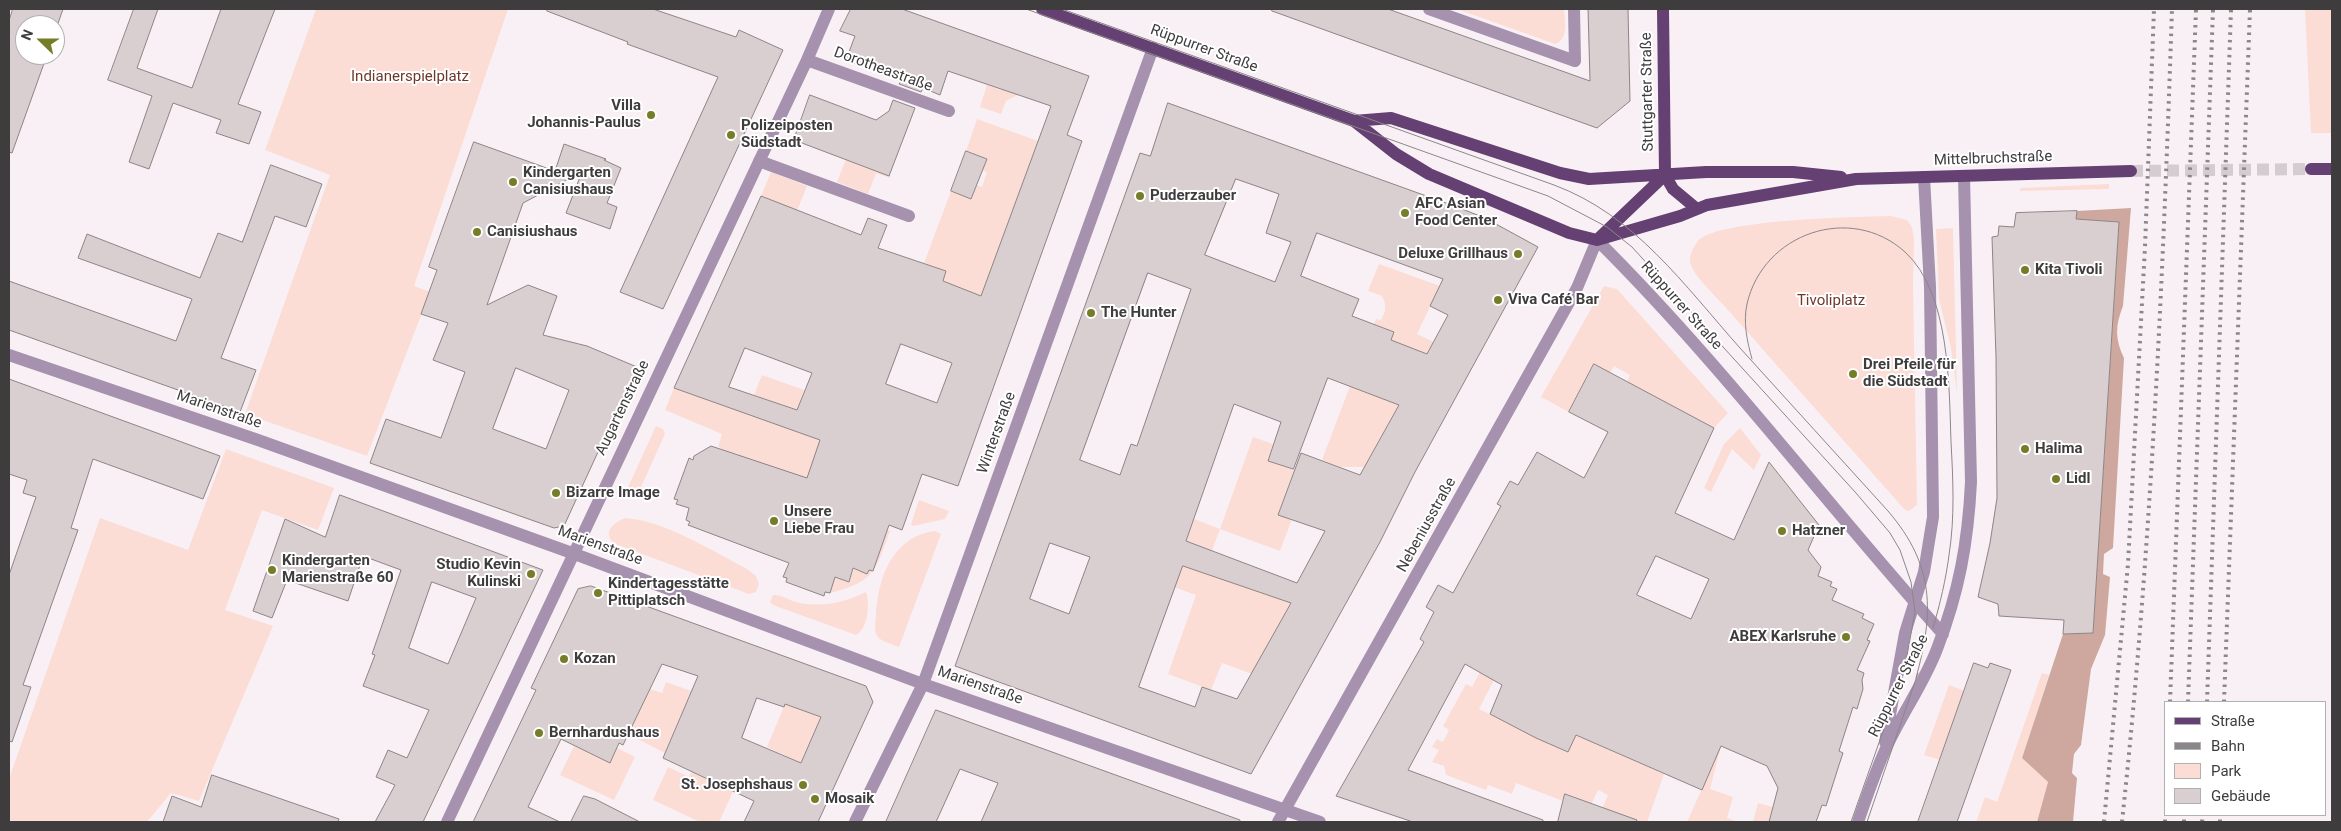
<!DOCTYPE html>
<meta charset="utf-8">
<style>
body{margin:0}
#map{position:relative;width:2341px;height:831px;overflow:hidden;background:#f9f0f5;font-family:Roboto,sans-serif}
canvas{display:block}
.frame{position:absolute;inset:0;border:10px solid #3f3c3e;pointer-events:none}
.legend{position:absolute;left:2164px;top:701px;width:162px;height:115px;box-sizing:border-box;background:#fff;border:1px solid #b2b1b2;margin:0;padding:6px 9px;list-style:none;font-size:15px;color:#3f3c3e}
.legend li{display:flex;align-items:center;gap:10px;height:25px}
.legend b{width:25px;border:1px solid #b2b1b2}
.north{position:absolute;left:15px;top:15px;width:50px;height:50px;box-sizing:border-box;background:#fff;border:1px solid #b2b1b2;border-radius:50%;rotate:292deg;font-size:14px;font-weight:700;line-height:20px;text-align:center;color:#3f3c3e}
.north::after{content:'';display:block;margin:auto;width:18px;height:22px;background:#757d28;clip-path:polygon(50% 0,100% 100%,50% 72%,0 100%)}
</style>
<div id="map">
<canvas width="2341" height="831"></canvas>
<div class="frame"></div>
<ul class="legend">
<li><b style="height:6px;background:#654073"></b>Straße</li>
<li><b style="height:6px;background:#8b8689"></b>Bahn</li>
<li><b style="height:14px;background:#fbddd5"></b>Park</li>
<li><b style="height:14px;background:#d9ced0"></b>Gebäude</li>
</ul>
<div class="north">N</div>
</div>
<script>
const c = document.querySelector('canvas').getContext('2d');
c.lineJoin = 'round';
function paint(path, color) { c.fillStyle = color; c.fill(path, 'evenodd'); }
function stroke(path, color, width, dash) { c.strokeStyle = color; c.lineWidth = width; c.lineCap = dash ? 'butt' : 'round'; c.setLineDash(dash || []); c.stroke(path); }
function drawText(font, color, halo, rows, align = 'center') {
  c.font = font + ' Roboto,sans-serif'; c.lineWidth = 4; c.setLineDash([]); c.textBaseline = 'middle'; c.strokeStyle = halo; c.fillStyle = color; for (const [text, x, y, turn = 0] of rows) {
    c.save(); c.translate(x, y); c.rotate((+turn || 0) * Math.PI / 180); c.textAlign = isNaN(turn) ? turn : align; if (halo) c.strokeText(text, 0, 0); c.fillText(text, 0, 0); c.restore();
  }
}
const green = new Path2D(`
 M316 9H508L414 286 430 292 367 456 245 414 330 175 265 150Z
 M1457 9H1564C1565 21 1569 39 1555 44Z
 M2305 9H2332V133H2311Z
 M987 85 1001 90 1002 87 1020 94 1006 101 1001 114 980 107Z
 M977 119 1038 141 967 335 946 282 943 281 946 271 924 263 951 191 971 199 976 185 982 187 987 172 982 170 987 159 966 151Z
 M846 159 891 176 890 178 876 173 868 194 837 182Z
 M771 172 807 186 797 211 761 196Z
 M2109 184V189L2019 191 2021 188Z
 M1891 216 1907 220 1912 227 1914 239 1913 284 1917 505 1909 511 1905 510C1846 443 1786 376 1727 309 1718 298 1692 275 1690 262 1689 255 1694 246 1698 241 1717 219 1858 217 1891 216Z
 M1953 228 1957 393 1951 348 1939 299 1936 229Z
 M1379 264 1440 286 1417 334 1434 342 1364 467H1340L1322 460 1350 386 1373 395 1394 341 1391 340 1394 332 1374 324 1376 319 1381 320C1386 311 1387 306 1382 296L1368 291Z
 M1604 286 1617 289 1728 413 1714 428 1627 382 1630 375 1614 366 1610 373 1594 364 1569 412 1541 397Z
 M762 375 804 390 797 410 754 395Z
 M674 388 834 444 820 489 754 465 755 460 751 459 750 463 737 458 738 454 735 453 733 457 719 452 721 448 718 447 722 434 665 410Z
 M656 426 663 429 665 434 636 498 631 499 624 496Z
 M1740 428 1761 455 1754 470 1732 449 1711 492 1704 488 1724 444Z
 M1253 437 1273 444 1268 461 1294 470 1278 514 1292 519 1280 551 1220 529 1204 572 1291 603 1252 674 1222 663 1211 690 1168 674 1196 595 1151 579 1183 550 1194 519 1220 529Z
 M226 449 334 488 318 530 262 510 225 610 273 626 199 801 171 793 147 822H9V779L100 518 188 550Z
 M919 500 949 511 945 519 913 526 911 524Z
 M625 518C663 520 713 551 747 569L756 576 759 584 756 592 749 594 613 543C603 531 613 523 625 518Z
 M884 529 890 531C875 572 874 582 830 593L831 576 849 582 855 565Z
 M935 531 941 534 899 647C892 644 882 642 878 637 873 632 876 621 876 614 878 577 893 536 935 531Z
 M866 592C870 604 868 629 856 635L773 605 770 602 773 595C781 594 788 600 796 602 821 608 843 603 866 592Z
 M1480 672 1494 680 1479 709 1567 752 1576 735 1664 774 1647 822H1610L1614 813 1605 809 1598 822H1596L1608 795 1598 790 1588 811 1579 799 1566 794 1563 801 1516 783 1512 794 1488 785 1486 790 1446 775 1444 766 1432 762 1439 750 1432 747 1437 739 1443 742 1449 730 1443 726 1466 684 1472 687Z
 M2042 673 2049 675 2022 758 2048 782 2037 822H1976L1985 797 1997 802Z
 M666 682 691 691 665 753 626 733 632 726 650 689 662 693Z
 M1949 685 1965 691 1940 760 1924 755Z
 M785 704 821 717 801 763 767 747Z
 M574 746 610 763 617 748 635 757 614 800 560 775Z
 M1721 746 1710 789 1733 797 1727 818 1739 822H1687Z
 M668 767 689 777 694 767C704 781 719 786 735 787L719 822H700L653 800Z
 M1758 803 1773 807 1769 822H1753Z`);
const forest = new Path2D(`
 M2131 208 2123 306C2115 326 2115 339 2124 358L2113 548 2104 554 2103 574 2110 577 2105 635 2091 669 2081 745 2074 754 2072 773 2077 778 2073 822H2037L2048 782 2022 758 2063 634 2093 633 2119 222 2076 219 2077 211Z`);
const building = new Path2D(`
 M13 9H63L55 32V25H25V55H47L12 153 9 152V21Z
 M134 9H158L137 68 192 88 221 9H275L238 104 261 112 249 144 216 133 221 120 173 103 149 169 129 162 152 96 108 80Z
 M548 9H653L736 37 739 30 783 50 663 309 620 292 718 77 627 44 628 42 547 11Z
 M851 9H902L1089 76 1067 135 1082 141 958 486 922 474 902 530 889 525 873 571 869 570 867 574 853 568 849 582 835 577 830 593 825 592 824 596 786 582 787 578 783 577 789 563 688 525 690 522 686 520 689 508 676 504 678 500 674 499 689 458 693 460 694 456 711 446 807 478 820 440 674 388 761 196 861 235 868 218 887 225 878 248 946 271 943 281 981 296 1051 106 948 71 940 95 923 88 921 92 899 84 901 81 846 60 855 36 840 31ZM901 344 952 363 937 403 886 384ZM745 348 812 373 797 410 729 387Z
 M1272 9H1388L1590 81 1588 9H1628L1630 101 1597 128 1272 11Z
 M810 95 876 120 889 111 893 100 915 108 889 176 794 140Z
 M1168 103 1457 207 1485 218 1538 247 1415 472 1380 542 1251 774 955 666 1140 153 1150 156ZM1236 179 1279 194 1266 233 1291 242 1275 282 1205 255ZM1317 233 1443 279 1430 306 1448 315 1427 354 1391 340 1394 332 1352 316 1359 299 1301 276ZM1148 273 1191 289 1137 446 1131 444 1120 475 1080 460ZM1328 378 1399 405 1360 475 1301 453 1278 515 1325 531 1297 583 1186 541 1234 404 1281 422 1268 461 1293 469ZM1050 543 1090 557 1069 614 1030 599ZM1183 566 1291 603 1237 699 1202 687 1195 707 1139 687Z
 M474 142 555 171 564 144 606 159 604 160 621 168 607 203 617 207 610 229 566 213 582 172 523 203 487 305 528 285 557 296 543 335 587 346 637 367 564 526 554 528 370 463 386 419 441 438 465 372 433 360 448 323 421 314 437 270 429 267ZM516 368 569 390 546 449 493 429Z
 M966 151 987 159 971 199 951 191Z
 M271 165 322 184 306 227 275 216 221 358 256 370 240 412 9 330V281L176 341 192 299 78 258 87 234 200 278 218 233 242 242Z
 M2077 211 2076 219 2119 222 2093 633 2063 634 2064 620 1999 616 1998 604 1978 597 1990 543 1997 498 1996 357 1992 237 1998 236 1999 226 2014 227 2016 213Z
 M1594 364 1714 428 1675 513 1734 540 1769 462 1819 525 1808 550 1821 567 1818 576 1832 582 1830 586 1837 589 1832 600 1864 614 1862 618 1874 624 1867 640 1870 641 1857 670 1864 673 1862 680 1863 689 1857 709 1853 707 1839 751 1843 753 1839 765 1826 806 1822 805 1816 822H1769L1778 788 1767 766 1721 746 1702 790 1576 735 1568 752 1536 738 1490 714 1502 685 1465 664 1408 770 1543 820V822H1413L1336 796 1424 642 1420 639 1434 612 1426 607 1438 585 1453 593 1501 506 1497 504 1510 481 1518 485 1537 452 1584 478 1608 432 1569 412ZM1656 556 1709 579 1691 619 1637 595Z
 M9 379 220 456 203 499 93 459 71 528 78 530 23 685 31 687 12 742 9 741V575L36 497 23 493 27 480 9 474Z
 M340 495 543 570 423 822H375L395 785 376 777 388 750 407 758 429 710 363 686 375 655 372 654 401 570 363 556 348 601 287 580 272 618 253 611 285 519 325 537ZM432 582 476 598 448 664 409 648Z
 M591 586 866 686 873 702 818 822H744L754 801 663 758 698 676 662 664 623 745 619 743 610 763 561 739 528 807 560 822H473L536 690 531 688 578 589ZM757 698 784 707 785 704 821 717 801 763 742 738Z
 M1974 663 1988 668 1990 663 2011 670 1957 822H1918Z
 M936 710 1240 820V822H981L998 783 960 769 936 822H886Z
 M212 775 339 819 338 822H163L172 796 201 807Z
 M1565 794 1637 820 1636 822H1558Z
 M584 796 595 799 640 822H571Z`);
const majorTunnel = new Path2D(`
 M2131 171 2311 169`);
const minor = new Path2D(`
 M1429 9 1575 61 1574 9
 M807 60 949 111
 M759 161 909 216
 M9 355 258 440 572 553 923 684 1320 822
 M1885 742 1905 633 1924 572 1933 517 1930 287 1924 177
 M447 822 807 60 829 9
 M855 822 923 684 1153 48
 M1278 822 1577 288 1597 240C1721 363 1826 504 1943 634
 M1858 822C1867 796 1876 769 1888 744 1903 712 1924 683 1937 649 1959 592 1968 543 1971 482L1964 176`);
const major = new Path2D(`
 M1042 9 1354 121 1396 154 1429 174 1569 233 1597 240 1680 216 1707 205 1856 179 2131 171
 M1663 9 1665 175 1673 189 1697 209
 M1354 121 1391 118 1560 173 1589 179 1706 172H1793L1841 177
 M2311 169H2332
 M1599 238 1665 175`);
const tram = new Path2D(`
 M1026 9 1548 196 1607 227 1632 247 1856 493 1890 533 1900 550 1911 582 1915 612 1904 672 1851 822
 M1062 9 1554 185C1635 215 1684 285 1740 348 1789 402 1839 457 1888 511 1935 566 1934 612 1916 678
 M1752 359C1747 341 1743 322 1747 304 1763 233 1851 203 1905 252 1950 293 1949 385 1951 442 1953 479 1955 517 1949 555 1946 579 1940 604 1933 628
 M1867 822 1918 673`);
const rail = new Path2D(`
 M2170 702 2196 9
 M2188 702 2213 9
 M2207 702 2231 9
 M2224 702 2250 9
 M2104 822 2128 564 2145 247 2154 9
 M2122 822C2151 552 2163 280 2172 9
 M2165 822V815
 M2184 822V815
 M2202 822 2203 815
 M2220 822V815`);
const markers = [
 [651,115,5,"#757d28"],
 [731,135,5,"#757d28"],
 [513,182,5,"#757d28"],
 [1140,196,5,"#757d28"],
 [1405,213,5,"#757d28"],
 [477,232,5,"#757d28"],
 [1518,254,5,"#757d28"],
 [2025,270,5,"#757d28"],
 [1498,300,5,"#757d28"],
 [1091,313,5,"#757d28"],
 [1853,374,5,"#757d28"],
 [2025,449,5,"#757d28"],
 [2056,479,5,"#757d28"],
 [556,493,5,"#757d28"],
 [774,521,5,"#757d28"],
 [1782,531,5,"#757d28"],
 [272,570,5,"#757d28"],
 [531,574,5,"#757d28"],
 [598,593,5,"#757d28"],
 [1846,637,5,"#757d28"],
 [564,659,5,"#757d28"],
 [539,733,5,"#757d28"],
 [803,785,5,"#757d28"],
 [815,799,5,"#757d28"]
];
const streetNames = [
 ["Rüppurrer Straße",1204,49,20],
 ["Dorotheastraße",883,70,20],
 ["Stuttgarter Straße",1648,92,-91],
 ["Mittelbruchstraße",1993,159,-2],
 ["Rüppurrer Straße",1681,306,48],
 ["Augartenstraße",623,408,-64],
 ["Marienstraße",219,410,19],
 ["Winterstraße",997,433,-70],
 ["Nebeniusstraße",1427,525,-61],
 ["Marienstraße",600,546,20],
 ["Marienstraße",980,686,19],
 ["Rüppurrer Straße",1899,686,-63]
];
const parkNames = [
 ["Indianerspielplatz",410,77],
 ["Tivoliplatz",1831,301]
];
const poiNames = [
 ["Villa",641,106,"right"],
 ["Johannis-Paulus",641,123,"right"],
 ["Polizeiposten",741,126],
 ["Südstadt",741,143],
 ["Kindergarten",523,173],
 ["Canisiushaus",523,190],
 ["Puderzauber",1150,196],
 ["AFC Asian",1415,204],
 ["Food Center",1415,221],
 ["Canisiushaus",487,232],
 ["Deluxe Grillhaus",1508,254,"right"],
 ["Kita Tivoli",2035,270],
 ["Viva Café Bar",1508,300],
 ["The Hunter",1101,313],
 ["Drei Pfeile für",1863,365],
 ["die Südstadt",1863,382],
 ["Halima",2035,449],
 ["Lidl",2066,479],
 ["Bizarre Image",566,493],
 ["Unsere",784,512],
 ["Liebe Frau",784,529],
 ["Hatzner",1792,531],
 ["Kindergarten",282,561],
 ["Marienstraße 60",282,578],
 ["Studio Kevin",521,565,"right"],
 ["Kulinski",521,582,"right"],
 ["Kindertagesstätte",608,584],
 ["Pittiplatsch",608,601],
 ["ABEX Karlsruhe",1836,637,"right"],
 ["Kozan",574,659],
 ["Bernhardushaus",549,733],
 ["St. Josephshaus",793,785,"right"],
 ["Mosaik",825,799]
];
paint(green, '#fbddd5');
paint(forest, '#cea89e');
paint(building, '#d9ced0');
stroke(building, '#8d8485', 1);
stroke(majorTunnel, '#d4ccd0', 12, [12, 6]);
stroke(minor, '#a691ae', 12);
stroke(major, '#654073', 12);
stroke(tram, '#8b8689', 1);
stroke(rail, '#8b8689', 4, [2.5, 5]);
for (const [x, y, r, color] of markers) { const dot = new Path2D(); dot.arc(x, y, r, 0, 2 * Math.PI); c.fillStyle = color; c.fill(dot); stroke(dot, '#fff', 2); }
drawText('15px', '#3f3c3e', '#fff', streetNames);
drawText('15px', '#6c382b', '#fff', parkNames);
drawText('bold 15px', '#3f3c3e', '#fff', poiNames, 'left');
</script>
